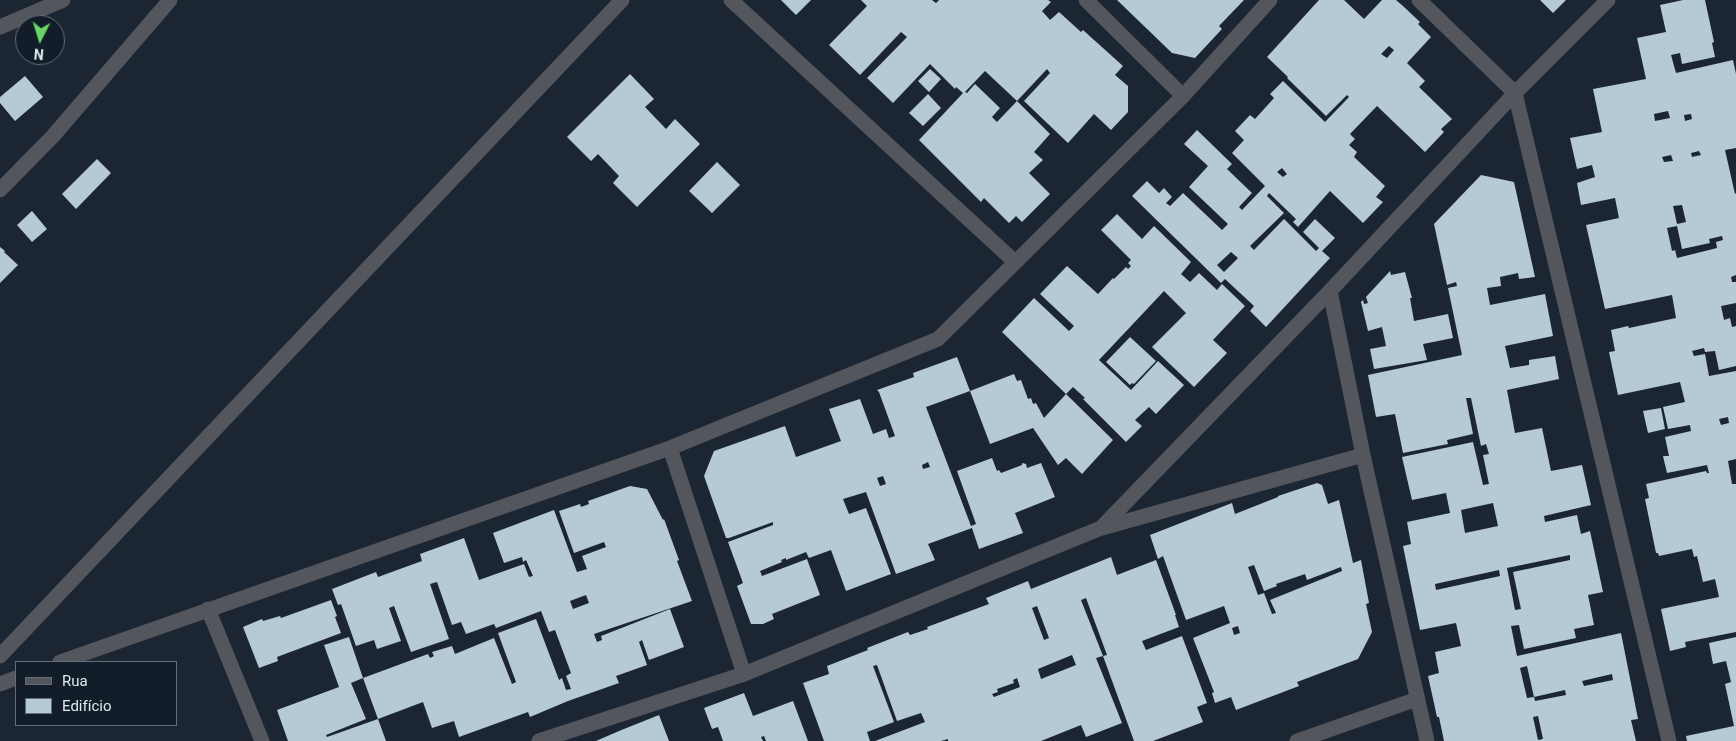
<!DOCTYPE html>
<meta charset="utf-8">
<style>
body{margin:0}
#map{position:relative;width:1736px;height:741px;overflow:hidden;background:#1c2633;font-family:Roboto,sans-serif}
canvas{display:block}
.legend{position:absolute;left:15px;top:661px;width:162px;height:65px;box-sizing:border-box;background:#121d29;border:1px solid #646e79;margin:0;padding:6px 9px;list-style:none;font-size:15px;color:#e0e8f0}
.legend li{display:flex;align-items:center;gap:10px;height:25px}
.legend b{width:25px;border:1px solid #646e79}
.north{position:absolute;left:15px;top:15px;width:50px;height:50px;box-sizing:border-box;background:#121d29;border:1px solid #646e79;border-radius:50%;rotate:185deg;font-size:14px;font-weight:700;line-height:20px;text-align:center;color:#e0e8f0}
.north::after{content:'';display:block;margin:auto;width:18px;height:22px;background:#66d466;clip-path:polygon(50% 0,100% 100%,50% 72%,0 100%)}
</style>
<div id="map">
<canvas width="1736" height="741"></canvas>
<ul class="legend">
<li><b style="height:6px;background:#54565e"></b>Rua</li>
<li><b style="height:14px;background:#b5cad6"></b>Edifício</li>
</ul>
<div class="north">N</div>
</div>
<script>
const c = document.querySelector('canvas').getContext('2d');
c.lineJoin = 'round';
function paint(path, color) { c.fillStyle = color; c.fill(path, 'evenodd'); }
function stroke(path, color, width, dash) { c.strokeStyle = color; c.lineWidth = width; c.lineCap = dash ? 'butt' : 'round'; c.setLineDash(dash || []); c.stroke(path); }
const building = new Path2D(`
 M781 0H811L796 15Z
 M861 0H932L936 3 939 0H1048L1051 2 1042 11 1050 20 1059 12 1081 32 1083 30 1123 66 1115 75 1128 86V112L1111 130 1094 114 1068 143 1024 101 1050 73 1047 69 1017 101 985 71 965 92 967 93 975 84 1000 108 992 117 997 122 1017 101 1050 134 1034 152 1043 160 1029 173 1050 194 1022 222 1016 216 1009 223 984 198 981 202 919 140 963 93 956 87 955 89 930 64 893 103 867 78 907 37 901 32 860 75 829 45 867 6Z
 M1117 0H1244L1219 26 1222 29 1195 58 1172 53Z
 M1319 0H1344L1364 19 1382 0H1396L1403 6 1420 22 1418 24 1431 37 1407 63 1425 81 1419 87 1452 119 1441 129 1444 132 1425 152 1377 106 1350 134 1355 139 1349 145 1357 152 1354 157 1385 186 1376 197 1383 202 1363 223 1330 191 1298 227 1293 222 1296 219 1269 193 1267 196 1284 213 1250 246 1254 250 1284 219 1316 251 1319 248 1303 232 1315 219 1335 238 1322 251 1330 258 1266 327 1250 311 1254 306 1225 279 1221 283 1132 196 1147 181 1159 193 1164 188 1172 197 1166 203 1170 206 1183 193 1222 230 1228 224 1189 187 1208 166 1184 144 1197 130 1232 164 1227 169 1252 193 1239 207 1242 210 1265 186 1232 153 1244 140 1235 131 1250 115 1255 119 1274 98 1270 94 1283 81 1325 122 1349 97 1347 95 1326 116 1287 78 1288 77 1267 57ZM1389 46 1394 50 1387 58 1381 54ZM1282 168 1287 174 1283 177 1277 172ZM1231 252 1238 258 1224 272 1217 265Z
 M1540 0H1566L1553 13Z
 M1683 0H1705L1714 42 1712 43 1715 57 1682 64 1680 53 1671 55 1676 73 1733 60 1736 74V148L1725 150 1735 194 1736 193V275L1731 277 1732 282H1736V303L1721 306 1724 320 1730 318 1732 327 1736 326V366L1719 370 1715 351 1705 352 1704 348 1692 351 1694 356 1705 354 1709 376 1736 371V459L1728 461 1732 484H1736V632L1685 642 1686 647 1670 651 1661 609 1719 597 1715 579 1703 582 1697 556 1694 557 1692 549 1659 556 1658 553H1656L1645 499 1649 498 1646 484 1706 471 1707 473H1709L1707 465 1667 473 1663 456H1669L1665 437 1691 431 1690 425 1668 429 1663 407 1685 402 1680 382 1618 395 1609 352 1615 351 1611 330 1628 326 1629 328 1676 318 1672 295 1605 309 1586 225 1619 218 1615 198 1581 205 1577 183 1595 177 1592 165 1577 169 1570 138 1602 132 1593 89 1646 79 1637 38 1666 32 1660 5ZM1668 111 1670 118 1655 121 1654 114ZM1691 114 1692 119 1685 121 1684 115ZM1699 151 1701 155 1692 157 1691 153ZM1671 155 1673 161 1664 162 1662 157ZM1682 205 1686 222 1677 224 1673 206ZM1677 226 1682 249 1710 243 1709 239 1722 236 1723 240 1716 242 1717 248 1677 258 1675 250 1672 251 1667 228ZM1728 417 1729 423 1721 425 1719 419Z
 M930 69 941 79 929 92 918 81Z
 M630 74 654 99 645 107 666 129 675 119 700 144 637 207 613 183 619 176 598 154 591 161 567 137Z
 M25 76 43 97 15 121 0 103V97Z
 M928 94 941 108 923 126 909 113Z
 M97 159 111 173 76 209 62 194Z
 M717 162 740 185 712 213 689 191Z
 M1481 175 1514 182 1535 277 1519 279 1518 273 1500 277 1501 286 1487 288 1490 305 1545 294 1553 336 1505 346 1510 368 1529 365V360L1555 356 1559 379 1507 390 1515 433 1542 428 1551 471 1582 465 1591 505 1544 516 1545 522 1577 515 1581 534 1590 531 1603 592 1588 595 1594 625 1574 629 1576 638 1524 649 1519 625 1511 626 1517 656 1621 633 1638 719 1631 720 1636 741H1444L1439 717H1437L1428 676 1439 673 1435 652 1461 646 1456 623 1420 630 1403 546 1411 544 1407 522 1450 513 1446 493 1412 500 1402 457 1473 442 1483 485 1489 484 1483 455 1489 454 1486 444 1481 446 1471 398H1466L1473 434 1447 440 1448 444 1403 453 1395 414 1376 417 1368 375 1462 355 1448 288 1457 286 1456 282 1447 285 1434 224ZM1493 503 1498 526 1465 533 1461 510ZM1570 555V560L1513 572 1521 609 1515 610 1507 568ZM1499 570 1500 576 1436 590 1435 584ZM1527 666 1534 697 1565 690 1566 695 1535 701 1534 697 1527 698 1520 668ZM1612 674 1613 680 1584 686 1582 681ZM1538 716 1543 739 1538 740 1533 717Z
 M32 211 47 229 32 242 17 225Z
 M1117 214 1142 239 1154 226 1191 262 1181 274 1190 282 1199 273 1217 290 1222 284 1245 306 1213 340 1227 353 1194 387 1152 347 1186 313 1164 291 1099 360 1131 390 1158 361 1184 385 1156 414 1149 407 1135 420 1142 426 1126 442 1083 399 1085 398 1073 387 1066 394 1002 332 1034 298 1069 331 1074 326 1040 294 1067 266 1098 294 1113 278 1114 279 1126 267 1128 269 1131 266 1128 263 1131 260 1101 230Z
 M0 247 5 251 4 252 18 265 0 283Z
 M1390 271 1391 275 1405 272 1412 298H1410L1414 321 1448 314 1453 338 1423 344 1427 360 1374 369 1370 349 1386 346 1382 327 1368 331 1361 302 1363 300 1364 304 1368 303 1366 297Z
 M1130 337 1156 361 1134 384 1132 383 1130 385 1106 362Z
 M957 357 970 391 1014 374 1017 381 1021 380 1028 399 1031 398 1033 404 1036 403 1044 418 1066 394 1113 440 1082 474 1066 458 1058 465 1033 428 990 444 970 391 926 407 971 526 976 524 957 471 992 458 997 471 999 470 1001 473 1022 465V463L1026 464 1027 468 1041 463 1055 497 1015 513 1023 533 979 549 972 528 928 544 935 560 896 574 866 492 843 499 849 514 866 508 891 574 846 591 831 550 809 558 806 552 786 560V558L781 560 782 562 760 571 762 576 807 559 820 595 772 614 774 619 763 624H751L737 586 743 583 728 542 773 525V522L729 538H726L704 476 714 451 785 426 796 457 841 441 829 409 860 399 873 434 886 429 889 438 895 436 879 392 877 390 914 377 913 373ZM928 462 930 467 923 469 922 465ZM883 476 886 484 880 486 877 478Z
 M1661 408 1665 429 1648 433 1643 411Z
 M1317 483 1322 485 1328 504 1339 500 1353 563 1361 560 1369 603 1366 604 1372 632 1358 659 1297 682 1299 686 1236 710 1231 697 1215 703 1212 693 1214 692 1193 638 1230 623 1224 606 1186 620 1163 556 1158 559 1150 535 1232 503 1235 514 1278 497V496ZM1254 565 1264 591 1277 586 1276 584 1305 574 1307 580 1341 567 1342 571 1270 600 1276 613 1272 614 1264 593 1258 595 1248 567ZM1238 626 1240 633 1234 635 1232 628Z
 M630 486 647 489 663 520 664 519 679 560 677 561 692 601 594 634 597 642 602 640 601 636 670 609 684 647 649 660 642 640 639 642 647 665 616 676 619 683 568 701 530 717 528 712 459 737 454 721 432 728 423 702 378 719 363 678 428 654 430 658 434 656 432 652 452 646 455 654 494 638 512 684 516 682 498 633 536 619 559 680 562 678 566 690 571 689 566 676 571 673 555 630 549 632 541 611 496 628 494 624 466 634 461 622 452 625 437 582 430 584 449 639 411 652 394 606 389 608 401 641 377 649 374 640 356 646 341 604 338 605 332 589 376 572 378 577 422 561 420 554 464 538 479 580 524 564 529 577 533 576 526 560 523 562 522 557 504 563 493 533 554 510 577 572 587 569 582 556 606 547 604 542 574 553 559 511 580 504 581 507 589 504 588 501ZM586 595 589 603 573 609 570 601Z
 M1111 557 1117 575 1156 560 1176 615H1175L1179 627 1142 641 1146 650 1182 636 1207 703 1197 707 1203 722 1153 741H1134L1103 656 1107 655 1086 598 1081 600 1103 656 1096 658 1122 723 1086 737 1081 725 1041 741H948V739L941 741H875L925 722 921 713 897 721 877 665 873 666 894 722 867 732 870 741H824L803 683 829 674 827 666 868 650 867 648 908 632 910 635 928 629 927 627 989 604 986 598 1028 581 1031 589ZM1037 606 1049 638 1044 640 1032 608ZM1072 655 1076 665 1041 679 1038 669ZM1017 678 1020 687 994 697 992 694 998 692 997 689 1014 683 1013 680Z
 M331 600 337 616 335 617 341 633 277 657 278 661 259 668 243 627 262 619 263 621 280 616 281 618Z
 M349 637 363 678 351 683 366 719 326 735 327 737 378 719 386 741H288L277 710 339 687 324 645Z
 M1736 637V741H1687L1686 736 1734 726 1725 684 1731 682 1726 661 1713 664 1709 643Z
 M744 693 753 716 793 701 808 741H766L764 736 761 737 763 741H723L718 727 712 729 704 708Z
 M659 715 669 741H596L619 731Z`);
const minor = new Path2D(`
 M731 0 1015 262
 M1086 0 1183 96
 M1419 0 1515 93 1669 741
 M0 27 63 0
 M0 190 53 136 170 0
 M1330 291 1363 455 1427 741
 M670 448 744 674
 M1102 528 1363 455
 M208 609 262 741
 M0 656 622 0
 M60 662 670 448 938 339 1183 96 1270 0
 M0 684 16 678
 M539 741 744 674 1101 528 1330 291 1515 93 1608 0
 M1297 741 1417 699`);
paint(building, '#b5cad6');
stroke(minor, '#54565e', 15);
</script>
